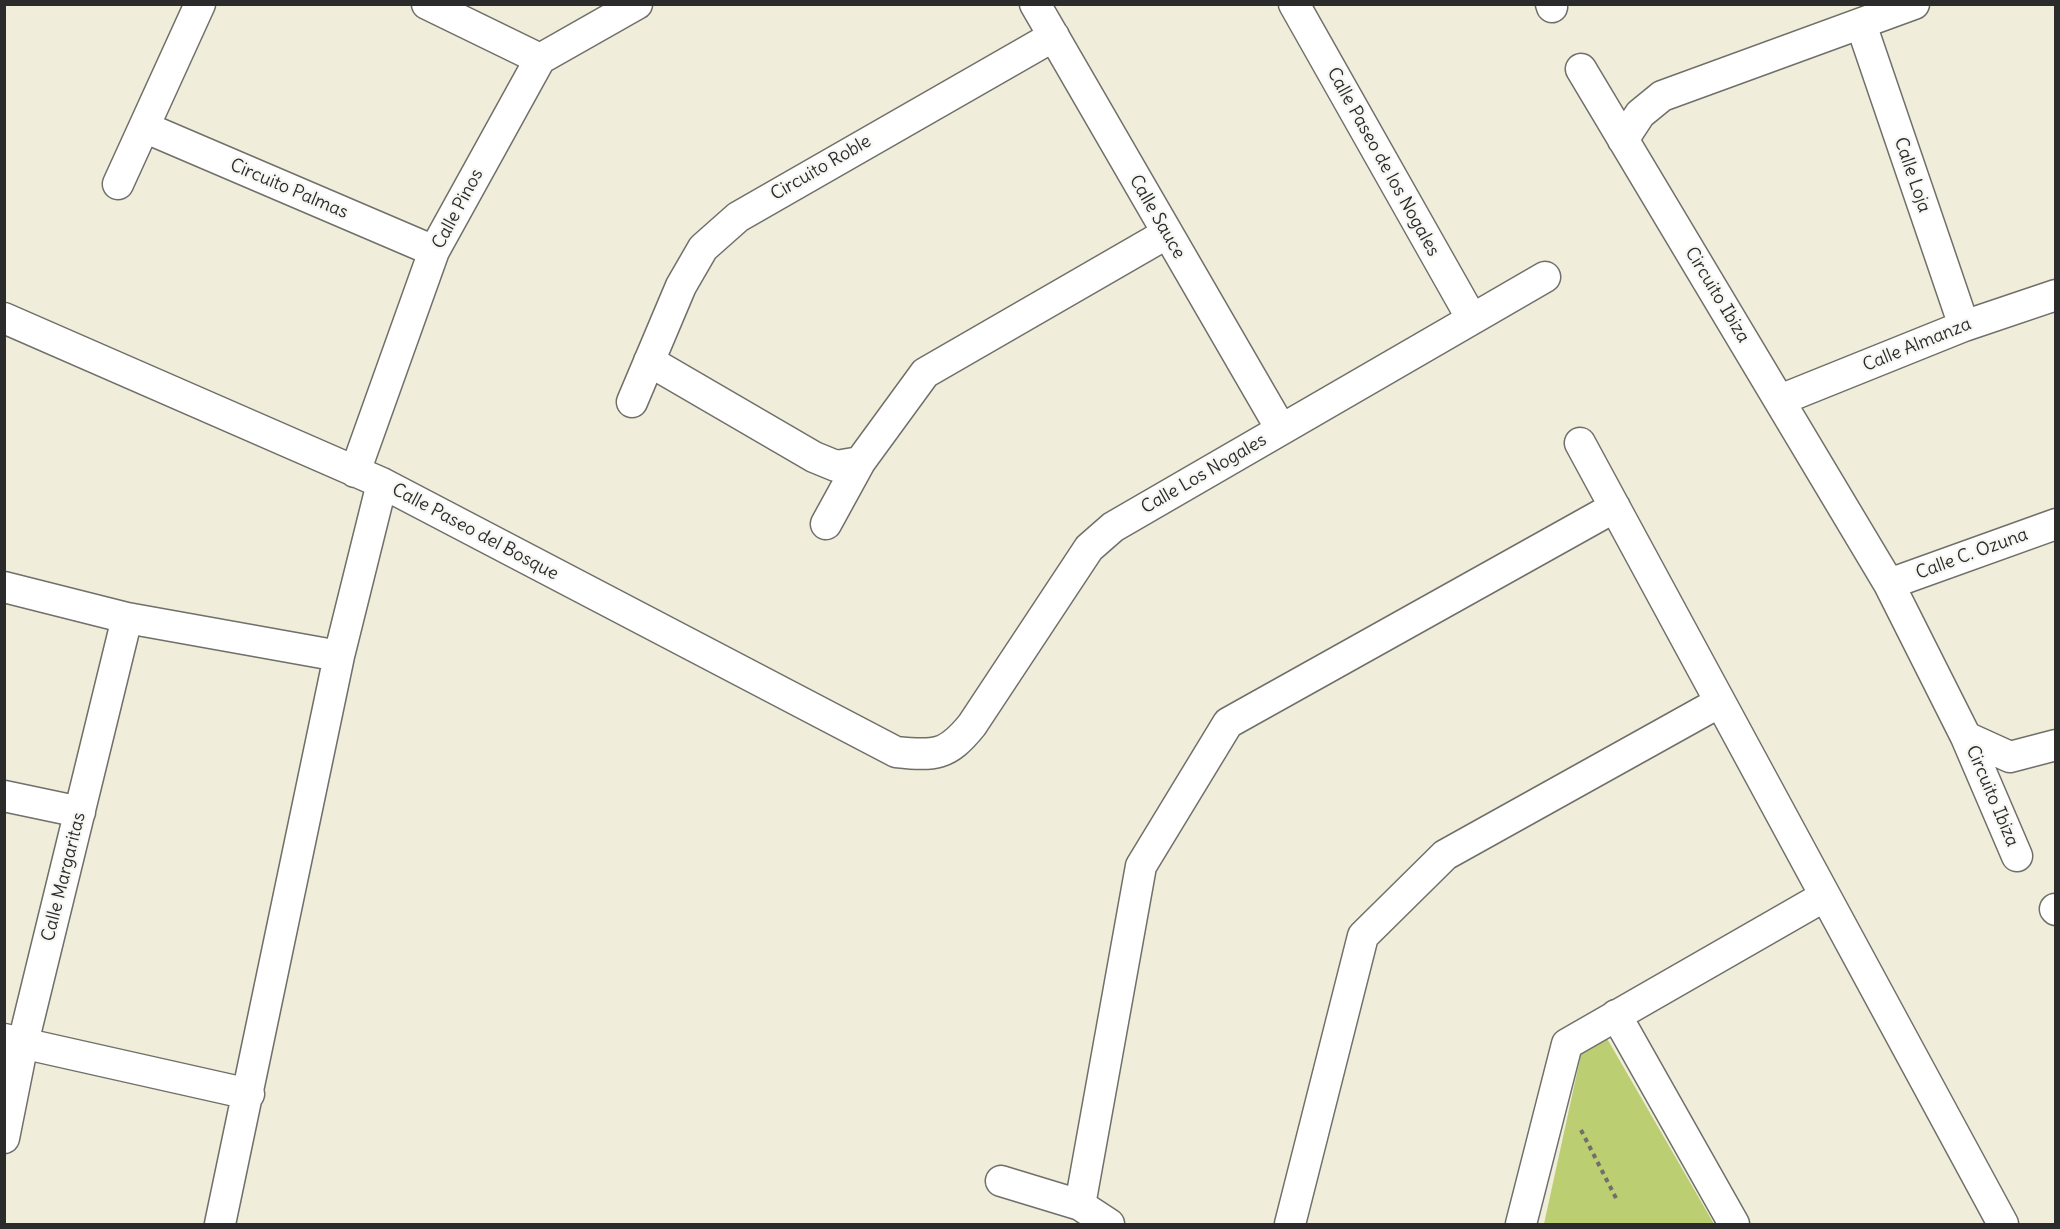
<!DOCTYPE html>
<style>
body{margin:0}
#map{position:relative;width:2060px;height:1229px;overflow:hidden;background:#f0eddb;font-family:Delius,sans-serif}
canvas{display:block}
.frame{position:absolute;inset:0;border:6px solid #2b2b2b;pointer-events:none}
</style>
<div id="map">
<canvas width="2060" height="1229"></canvas>
<div class="frame"></div>
</div>
<script>
const c = document.querySelector('canvas').getContext('2d');
c.lineJoin = 'round';
function paint(path, color) { c.fillStyle = color; c.fill(path, 'evenodd'); }
function stroke(path, color, width, dash) { c.strokeStyle = color; c.lineWidth = width; c.lineCap = dash ? 'butt' : 'round'; c.setLineDash(dash || []); c.stroke(path); }
function drawText(font, color, halo, rows, align = 'center') {
  c.font = font + ' Delius,sans-serif'; c.lineWidth = 4.5; c.setLineDash([]); c.textBaseline = 'middle'; c.strokeStyle = halo; c.fillStyle = color; for (const [text, x, y, turn = 0] of rows) {
    c.save(); c.translate(x, y); c.rotate((+turn || 0) * Math.PI / 180); c.textAlign = isNaN(turn) ? turn : align; if (halo) c.strokeText(text, 0, 0); c.fillText(text, 0, 0); c.restore();
  }
}
const green = new Path2D(`
 M1605 1035 1714 1224H1544L1582 1050Z`);
const path = new Path2D(`
 M1581 1130 1618 1202`);
const minor = new Path2D(`
 M427 4 540 59
 M1035 4 1281 429
 M1294 4 1472 319
 M1551 4 1552 7
 M1861 24 1964 326
 M1581 69 1889 584 1966 737 2017 856
 M144 127 434 251
 M1623 140 1640 114 1662 96 1914 4
 M118 184 200 4
 M4 318 382 483 896 752C935 756 947 756 972 725L1089 548 1113 527 1545 277
 M649 361 814 457 836 466 860 462
 M1780 400 1964 326 2056 295
 M632 402 681 286 703 248 738 217 1054 36
 M1580 443 2003 1224
 M355 472 434 251 540 59 637 4
 M826 524 860 462 925 373 1166 234
 M1889 584 2056 524
 M4 587 127 618 339 656
 M1966 737 2010 757 2056 745
 M4 796 80 812
 M2055 909 2056 910
 M1616 1015 1734 1224
 M4 1039 249 1094
 M4 1138 23 1043 127 618
 M1001 1181 1080 1205 1109 1224
 M1080 1205 1141 866 1228 723 1615 507
 M220 1224 339 656 382 483
 M1290 1224 1363 936 1445 855 1720 702
 M1521 1224 1567 1044 1825 896`);
const streetNames = [
 ["Calle Paseo de los Nogales",1383,162,61],
 ["Circuito Roble",821,168,-30],
 ["Calle Loja",1912,175,71],
 ["Circuito Palmas",289,189,23],
 ["Calle Pinos",458,209,-62],
 ["Calle Sauce",1157,217,60],
 ["Circuito Ibiza",1717,295,59],
 ["Calle Almanza",1917,345,-22],
 ["Calle Los Nogales",1204,474,-30],
 ["Calle Paseo del Bosque",475,532,28],
 ["Calle C. Ozuna",1972,554,-20],
 ["Circuito Ibiza",1992,796,67],
 ["Calle Margaritas",64,877,-76]
];
paint(green, '#bbce71');
stroke(minor, '#706f69', 33);
stroke(path, '#706f69', 4, [4.5, 4.5]);
stroke(minor, '#fff', 30);
drawText('18px', '#2b2b2b', '#f6f6f2', streetNames);
</script>
